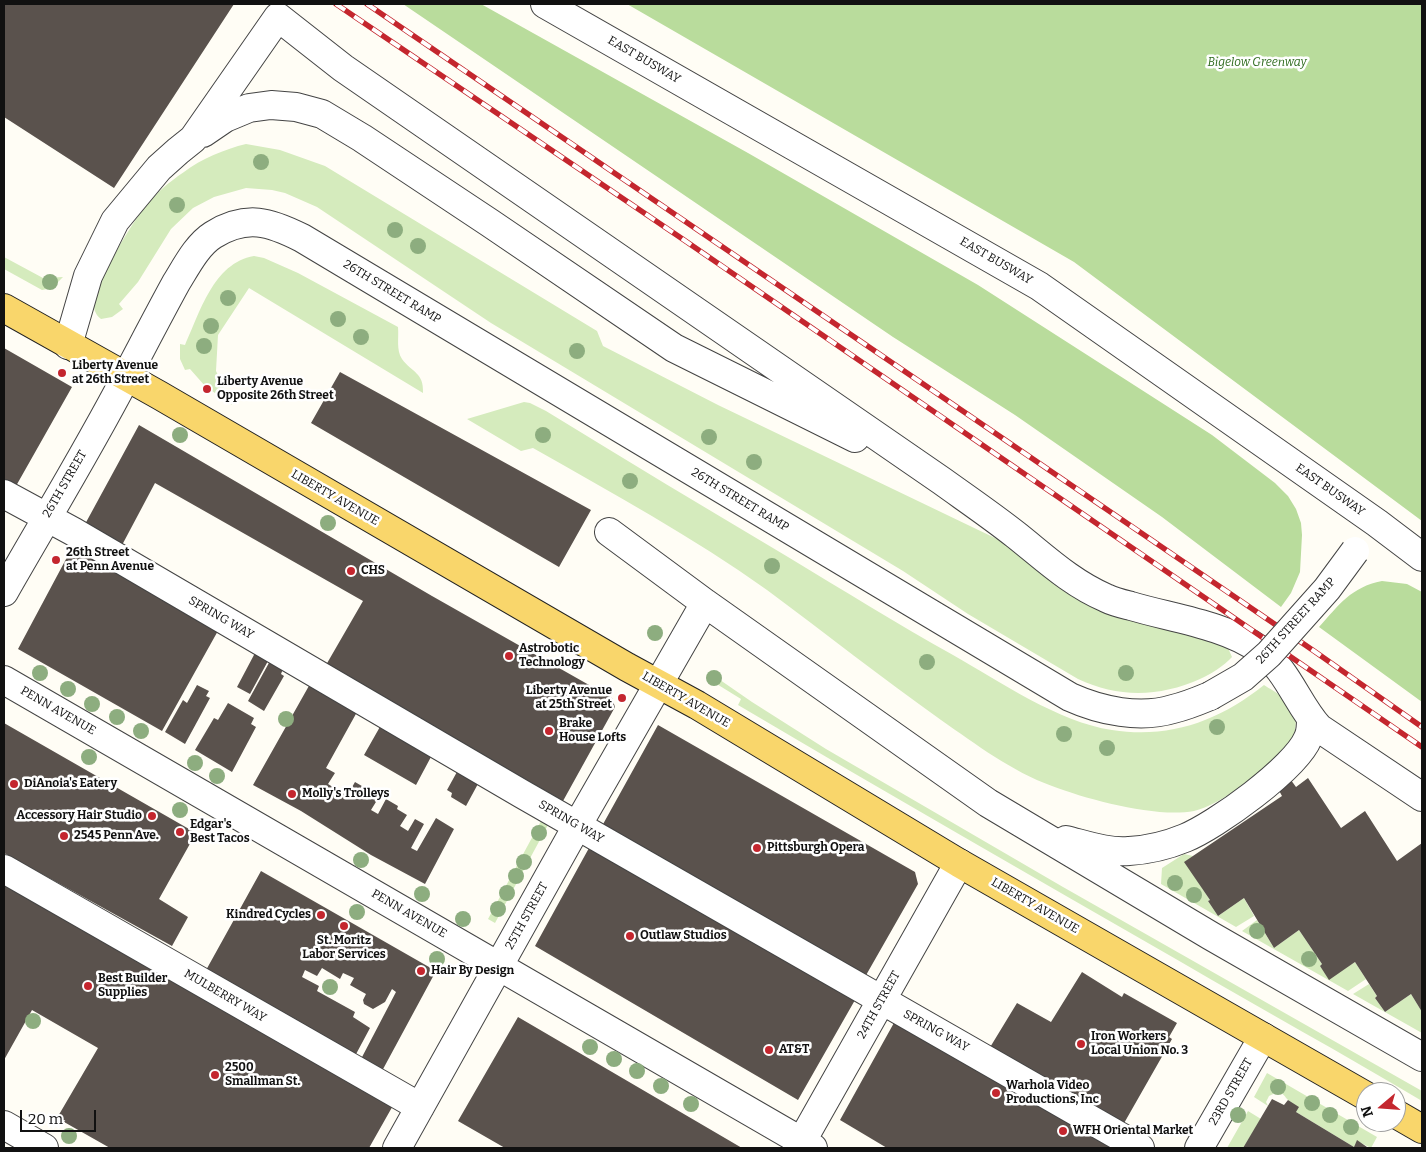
<!DOCTYPE html>
<style>
body{margin:0}
#map{position:relative;width:1426px;height:1152px;overflow:hidden;background:#fffdf5;font-family:Bitter,serif}
canvas{display:block}
.frame{position:absolute;inset:0;border:5px solid #111;pointer-events:none}
.north{position:absolute;left:1356px;top:1082px;width:50px;height:50px;box-sizing:border-box;background:#fff;border:1px solid #a0a0a0;border-radius:50%;rotate:252deg;font-size:14px;font-weight:700;line-height:20px;text-align:center;color:#111}
.north::after{content:'';display:block;margin:auto;width:18px;height:22px;background:#c4262e;clip-path:polygon(50% 0,100% 100%,50% 72%,0 100%)}
.scale{position:absolute;left:20px;top:1110px;width:76px;height:22px;box-sizing:border-box;border:2px solid #111;border-top:0;padding-left:6px;font-size:15px;line-height:18px;white-space:nowrap;color:#111;-webkit-text-stroke:4px #fff;paint-order:stroke}
</style>
<div id="map">
<canvas width="1426" height="1152"></canvas>
<div class="frame"></div>
<div class="north">N</div>
<div class="scale">20 m</div>
</div>
<script>
const c = document.querySelector('canvas').getContext('2d');
c.lineJoin = 'round';
function paint(path, color) { c.fillStyle = color; c.fill(path, 'evenodd'); }
function stroke(path, color, width, dash) { c.strokeStyle = color; c.lineWidth = width; c.lineCap = dash ? 'butt' : 'round'; c.setLineDash(dash || []); c.stroke(path); }
function drawText(font, color, halo, rows, align = 'center') {
  c.font = font + ' Bitter,serif'; c.lineWidth = 5; c.setLineDash([]); c.textBaseline = 'middle'; c.strokeStyle = halo; c.fillStyle = color; for (const [text, x, y, turn = 0] of rows) {
    c.save(); c.translate(x, y); c.rotate((+turn || 0) * Math.PI / 180); c.textAlign = isNaN(turn) ? turn : align; if (halo) c.strokeText(text, 0, 0); c.fillText(text, 0, 0); c.restore();
  }
}
const green = new Path2D(`
 M246 144 280 150 325 166 597 331 603 346 718 405 1020 550 1228 648 1232 657C1224 666 1211 674 1200 679 1160 697 1118 698 1078 679L968 614 903 571 491 323 317 207 285 193 272 190 246 188 214 197 193 208 171 229 138 282 119 304 123 309 112 317 101 319C97 316 94 311 94 306 93 286 131 225 144 208 155 194 169 182 184 172 201 159 225 149 246 144Z
 M254 256 264 258 298 273 398 327C399 338 396 350 402 359 412 373 424 372 423 393L249 288 218 335 216 371 232 405 205 386 190 369 185 370 180 359V344L185 345C200 313 213 263 254 256Z
 M4 257 43 278 63 277 52 288 42 290 4 269Z
 M524 402 530 403 546 411C626 460 707 509 788 557 843 590 897 624 953 655 1001 682 1058 722 1112 730 1170 739 1219 721 1264 685 1276 693 1291 699 1295 714 1297 724 1295 738 1288 746 1271 768 1220 805 1194 811 1156 818 1089 800 1052 786 1011 771 977 745 941 720 882 678 825 633 767 590 693 537 612 493 533 448L521 451 467 419Z
 M710 673 752 702 826 749 1063 887 1422 1091V1101C1342 1053 1261 1009 1181 962 1033 877 885 792 738 705L741 699 707 678Z
 M541 821 548 825 495 923 488 919Z
 M1184 854 1193 856 1185 862 1210 900 1208 901 1218 916 1244 898 1254 916 1236 927 1161 884 1162 868Z
 M1257 920 1274 948 1299 930 1322 964 1320 966 1329 979 1355 962 1366 979 1348 991 1242 931Z
 M1369 984 1377 996 1375 998 1385 1012 1411 994 1422 1012V1033L1353 994Z
 M1267 1073 1377 1137 1371 1148 1357 1141 1354 1147 1296 1112 1298 1107C1295 1105 1290 1102 1287 1099 1281 1091 1279 1091 1269 1096L1266 1102 1268 1106 1254 1097Z
 M1248 1111 1261 1119 1243 1148H1227Z`);
const forest = new Path2D(`
 M403 4H481L748 153 978 285 1212 435 1275 483 1288 496 1296 509 1301 523 1302 535 1300 572 1291 593 1281 607 1162 517 1015 415 893 337Z
 M627 4H1422V521L1074 262Z
 M1382 581 1407 584 1422 592V702L1319 627C1339 605 1351 587 1382 581Z`);
const building = new Path2D(`
 M4 4H234L114 188 4 117Z
 M4 348 72 387 16 486 4 479Z
 M340 372 591 510 559 567 311 423Z
 M139 425 432 596 612 698 615 707 563 801 326 665 363 601 155 483 121 547 84 526Z
 M73 546 219 629 162 731 18 649Z
 M255 653 268 661 250 694 237 687Z
 M270 661 283 669 281 674 284 676 264 711 248 701Z
 M310 684 357 712 326 768 335 773 328 784 347 796 355 782 367 789 379 797 371 810 378 814 386 799 398 806 397 809 407 815 400 826 408 831 415 819 424 824 411 848 417 851 436 818 454 829 425 884 371 855 301 811 253 785Z
 M197 685 209 691 206 696 210 698 185 744 165 732 183 700 187 703Z
 M228 703 254 718 251 724 256 727 232 772 195 750 214 718 218 720Z
 M4 723 196 833 159 899 188 917 172 946 4 853Z
 M381 725 432 755 416 785 364 755Z
 M658 725 915 872 918 884 865 977 602 826Z
 M458 770 479 782 466 806 451 797 452 793 447 790Z
 M1288 776 1296 787 1308 778 1341 828 1365 811 1397 861 1422 843V1012L1411 994 1385 1012 1375 998 1377 996 1355 962 1329 980 1320 966 1322 964 1299 930 1274 948 1244 898 1218 916 1208 901 1210 900 1184 862 1282 796 1276 785Z
 M589 848 855 1000 798 1100 535 946Z
 M261 871 436 971 382 1071 361 1059 396 992 392 989 385 1002 373 1009 364 1004 363 1000 366 994 350 985 354 978 343 973 340 979 322 968 317 976 305 970 302 977 319 986 317 991 355 1012 353 1017 370 1028 355 1056 205 972Z
 M4 883 395 1102 369 1148H110L57 1118 98 1048 32 1010 4 1060Z
 M1082 972 1122 997 1124 993 1177 1023 1169 1037 1172 1039 1123 1125 989 1049 1017 1003 1051 1022Z
 M518 1017 742 1148H505L458 1121Z
 M895 1021 1114 1148H887L840 1120Z
 M1272 1099 1284 1105 1288 1100 1299 1107 1296 1112 1354 1147 1357 1140 1367 1147 1366 1148H1243Z`);
const minor = new Path2D(`
 M545 4 1039 286 1377 523 1422 557
 M203 133 225 118 249 108 271 105 296 107 322 114 362 138 490 223 674 348 855 438
 M68 345 88 276 115 221 159 168 178 151 193 139 278 17 343 68 942 481C967 499 992 516 1016 535 1045 558 1071 583 1106 598 1114 602 1123 604 1131 606 1171 618 1226 625 1260 650 1288 670 1297 704 1319 728L1422 797
 M4 494 74 532 522 794 1140 1148
 M4 592C45 520 88 450 126 377 143 345 159 314 176 283 186 267 197 245 213 235 247 214 270 222 302 238L1070 697C1101 711 1140 719 1173 709 1186 706 1198 701 1210 696
 M705 603 988 803 1211 936 1422 1057
 M4 680 813 1148
 M1066 840C1086 845 1109 853 1129 851 1147 850 1168 845 1185 838 1215 826 1296 768 1308 738 1311 732 1311 726 1311 719
 M4 869 420 1107
 M4 1125 44 1148
 M397 1148 577 826 705 603 609 532
 M798 1148 959 863
 M1199 1148 1263 1037`);
const major = new Path2D(`
 M4 308 159 395 627 667 697 705 959 863 1366 1096
 M1396 1114 1422 1129`);
const rail = new Path2D(`
 M336 4 684 240 1422 747
 M367 4 1314 651 1422 727`);
const minorBridge = new Path2D(`
 M1210 696 1243 677 1269 654 1327 589 1355 551`);
const trees = [
 [261,162],
 [177,205],
 [395,230],
 [418,246],
 [50,282],
 [228,298],
 [338,319],
 [211,326],
 [361,337],
 [204,346],
 [577,351],
 [180,435],
 [543,435],
 [709,437],
 [754,462],
 [630,481],
 [328,523],
 [772,566],
 [655,633],
 [927,662],
 [40,673],
 [1126,673],
 [714,678],
 [68,689],
 [92,704],
 [117,717],
 [286,719],
 [1217,727],
 [141,731],
 [1064,734],
 [1107,748],
 [89,757],
 [195,763],
 [217,776],
 [180,810],
 [539,833],
 [361,860],
 [524,862],
 [516,876],
 [1175,883],
 [507,893],
 [422,894],
 [1194,895],
 [498,909],
 [357,912],
 [463,919],
 [1257,931],
 [437,959],
 [1309,959],
 [330,987],
 [33,1021],
 [590,1047],
 [614,1059],
 [637,1071],
 [661,1086],
 [1278,1087],
 [1312,1103],
 [691,1104],
 [1238,1115],
 [1330,1115],
 [1351,1127],
 [69,1136]
];
const markers = [
 [62,373,5,"#c4262e"],
 [207,389,5,"#c4262e"],
 [56,560,5,"#c4262e"],
 [351,571,5,"#c4262e"],
 [509,656,5,"#c4262e"],
 [622,698,5,"#c4262e"],
 [549,731,5,"#c4262e"],
 [14,784,5,"#c4262e"],
 [292,794,5,"#c4262e"],
 [152,816,5,"#c4262e"],
 [180,832,5,"#c4262e"],
 [64,836,5,"#c4262e"],
 [757,848,5,"#c4262e"],
 [321,915,5,"#c4262e"],
 [344,926,5,"#c4262e"],
 [630,936,5,"#c4262e"],
 [421,971,5,"#c4262e"],
 [88,986,5,"#c4262e"],
 [1081,1044,5,"#c4262e"],
 [769,1050,5,"#c4262e"],
 [215,1075,5,"#c4262e"],
 [996,1093,5,"#c4262e"],
 [1063,1131,5,"#c4262e"]
];
const streetNames = [
 ["EAST BUSWAY",644,60,30],
 ["EAST BUSWAY",996,261,30],
 ["26TH STREET RAMP",392,292,31],
 ["26TH STREET",65,484,-60],
 ["EAST BUSWAY",1330,490,35],
 ["LIBERTY AVENUE",335,498,30],
 ["26TH STREET RAMP",740,500,31],
 ["SPRING WAY",221,618,30],
 ["26TH STREET RAMP",1296,621,-48],
 ["LIBERTY AVENUE",686,700,30],
 ["PENN AVENUE",58,711,30],
 ["SPRING WAY",571,822,30],
 ["LIBERTY AVENUE",1035,906,30],
 ["PENN AVENUE",409,914,30],
 ["25TH STREET",527,916,-61],
 ["MULBERRY WAY",225,996,30],
 ["24TH STREET",879,1005,-61],
 ["SPRING WAY",936,1031,29],
 ["23RD STREET",1231,1092,-60]
];
const parkNames = [
 ["Bigelow Greenway",1257,63]
];
const poiNames = [
 ["Liberty Avenue",72,366],
 ["at 26th Street",72,380],
 ["Liberty Avenue",217,382],
 ["Opposite 26th Street",217,396],
 ["26th Street",66,553],
 ["at Penn Avenue",66,567],
 ["CHS",361,571],
 ["Astrobotic",519,649],
 ["Technology",519,663],
 ["Liberty Avenue",612,691,"right"],
 ["at 25th Street",612,705,"right"],
 ["Brake",559,724],
 ["House Lofts",559,738],
 ["DiAnoia's Eatery",24,784],
 ["Molly's Trolleys",302,794],
 ["Accessory Hair Studio",142,816,"right"],
 ["Edgar's",190,825],
 ["Best Tacos",190,839],
 ["2545 Penn Ave.",74,836],
 ["Pittsburgh Opera",767,848],
 ["Kindred Cycles",311,915,"right"],
 ["Outlaw Studios",640,936],
 ["St. Moritz",344,941,"center"],
 ["Labor Services",344,955,"center"],
 ["Hair By Design",431,971],
 ["Best Builder",98,979],
 ["Supplies",98,993],
 ["Iron Workers",1091,1037],
 ["Local Union No. 3",1091,1051],
 ["AT&T",779,1050],
 ["2500",225,1068],
 ["Smallman St.",225,1082],
 ["Warhola Video",1006,1086],
 ["Productions, Inc",1006,1100],
 ["WFH Oriental Market",1073,1131]
];
paint(green, '#d5ebbd');
paint(forest, '#b9dc9c');
paint(building, '#5a524d');
stroke(minor, '#444', 30);
stroke(major, '#222', 30);
stroke(minor, '#fff', 28);
stroke(major, '#f9d66b', 28);
stroke(rail, '#c4262e', 5.5);
stroke(rail, '#fff', 4, [11]);
stroke(minorBridge, '#444', 30, []);
stroke(minorBridge, '#fff', 28);
c.fillStyle = '#8dad7f';
for (const [x, y] of trees) { c.beginPath(); c.arc(x, y, 8, 0, 2 * Math.PI); c.fill(); }
for (const [x, y, r, color] of markers) { const dot = new Path2D(); dot.arc(x, y, r, 0, 2 * Math.PI); c.fillStyle = color; c.fill(dot); stroke(dot, '#fff', 2); }
drawText('12px', '#111', '#fff', streetNames);
drawText('italic 12px', '#2f6b1f', '#fff', parkNames);
drawText('bold 12px', '#111', '#fff', poiNames, 'left');
</script>
